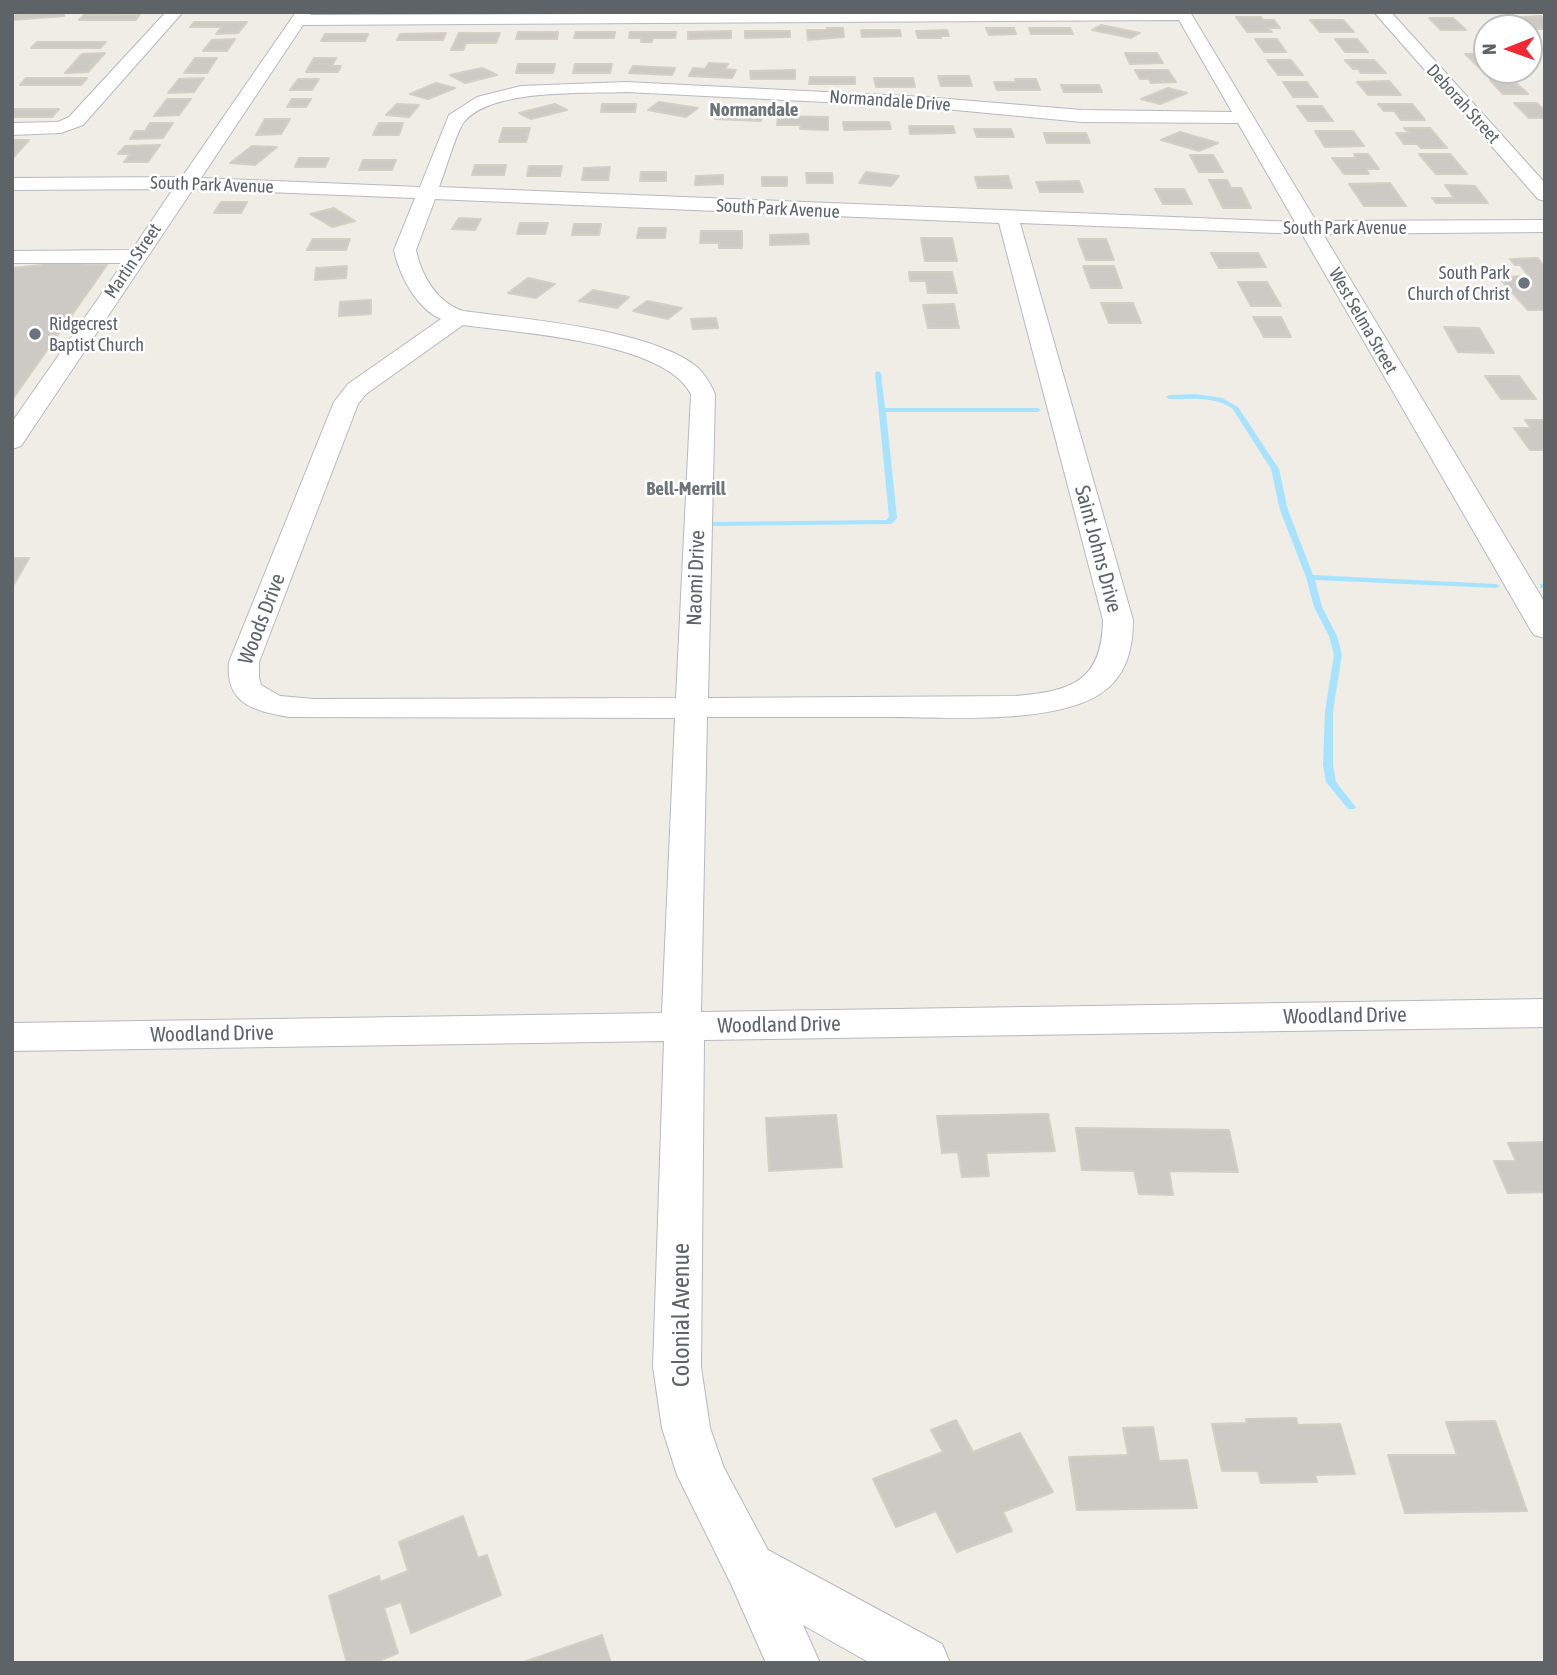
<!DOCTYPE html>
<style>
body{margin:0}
#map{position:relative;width:1557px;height:1675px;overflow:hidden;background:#f0ede6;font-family:"Asap Condensed",sans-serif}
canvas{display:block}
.frame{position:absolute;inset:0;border:14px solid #5d6367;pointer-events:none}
.north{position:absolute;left:1473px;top:14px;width:70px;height:70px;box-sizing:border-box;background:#fff;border:2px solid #bec1c2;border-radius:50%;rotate:269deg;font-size:19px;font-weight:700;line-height:28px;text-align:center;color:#5d6367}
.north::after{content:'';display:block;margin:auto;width:24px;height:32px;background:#f22932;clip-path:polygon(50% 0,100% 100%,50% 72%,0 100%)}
</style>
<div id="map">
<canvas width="1557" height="1675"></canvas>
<div class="frame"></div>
<div class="north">N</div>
</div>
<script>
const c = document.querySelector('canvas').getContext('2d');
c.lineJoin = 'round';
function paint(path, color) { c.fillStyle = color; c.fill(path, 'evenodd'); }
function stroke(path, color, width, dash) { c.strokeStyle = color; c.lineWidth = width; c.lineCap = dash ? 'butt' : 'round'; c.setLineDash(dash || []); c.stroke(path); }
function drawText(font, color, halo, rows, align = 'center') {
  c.font = font + ' "Asap Condensed",sans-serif'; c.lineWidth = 5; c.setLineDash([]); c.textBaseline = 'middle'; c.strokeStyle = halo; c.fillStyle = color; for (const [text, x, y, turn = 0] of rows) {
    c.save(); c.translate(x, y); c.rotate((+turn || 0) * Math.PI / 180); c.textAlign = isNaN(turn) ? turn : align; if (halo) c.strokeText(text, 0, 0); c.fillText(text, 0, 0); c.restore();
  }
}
const stream = new Path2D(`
 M878 371 881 373 885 408H1038L1041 410 1038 412H886L897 518 891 524 710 526V522H713L886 520 889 517 875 373Z
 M1195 394 1222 398 1238 407 1279 469 1288 510 1313 575 1496 584 1500 586 1496 588 1315 580 1322 607 1337 636 1342 655 1333 711V765L1336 782 1354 805 1356 807 1354 809H1348L1326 782 1323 765 1325 711 1334 655 1329 636 1314 607 1306 577 1280 510 1271 469 1232 408C1213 396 1192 399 1169 399L1166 397 1169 395Z
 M1540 584H1545V588H1540Z`);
const building = new Path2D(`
 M64 12V16L12 20V14Z
 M140 14 136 20H79L84 15Z
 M1541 16 1545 19V29H1534L1520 17Z
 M1236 17H1261L1263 20H1274L1280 28H1268L1272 32H1247Z
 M1429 18H1453L1466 30H1441Z
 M1310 20H1343L1354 32H1320Z
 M194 22H247L238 33 216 34 222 27H190Z
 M1101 25 1140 33 1131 38 1092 30Z
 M827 28H843L844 37 808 40 807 30H827Z
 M986 28H1014L1016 34 989 35Z
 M1029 28H1070L1073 34H1031Z
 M861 30H900L901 36 862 37Z
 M947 30 949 36H940L941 38H918L916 31Z
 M731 31V38L688 39V32Z
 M745 31H790V37L745 38Z
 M518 32H558L557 39H516Z
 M576 32H615L614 38H574Z
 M630 32H676L675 38H653L652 42H641V38H629Z
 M446 33 443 40H397L400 34Z
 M459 33H500L496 43H466L463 50H451Z
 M325 34H368L365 41H321Z
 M235 39 227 51H203L212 40Z
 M1255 39H1277L1286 52H1264Z
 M1335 39H1357L1368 52H1345Z
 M37 42H106L100 48H31Z
 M105 53 88 72 65 73 82 54Z
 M1125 53H1157L1163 63 1130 64Z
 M1465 54H1487V70L1504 71H1483Z
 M195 58H217L207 73H184Z
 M314 58H336L332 66H341L338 72H306Z
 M1267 60H1291L1303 75H1278Z
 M1345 60H1374L1386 73H1361L1358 69H1353Z
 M709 63 728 64 725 69 736 70 732 78 689 76 693 68 705 69Z
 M518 64H555L553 73H516Z
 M575 64H612L610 73H573Z
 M633 66 675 68 672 75 629 73Z
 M482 68 497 75 465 83 450 75Z
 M795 70V79H751L750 71Z
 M1135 70H1168L1176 82 1151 83 1149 79H1140Z
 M938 76H969L972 86H941Z
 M810 77H855V84H809Z
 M26 78H87L81 85H20Z
 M204 78 194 92 168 93 179 79Z
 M874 78H913L915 87H876Z
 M298 79H319L312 90H290Z
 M1015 79H1036L1040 90H997L994 82H1016Z
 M1490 80H1513L1528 94H1503Z
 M1389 81 1401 95H1368L1357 82Z
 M1283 82H1307L1318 97H1293Z
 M436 83 455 88 428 99 410 94Z
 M1061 85H1099L1102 92H1064Z
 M1168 88 1187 93 1160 104 1141 99Z
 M167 99H191L179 115 154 116Z
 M292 99H311L306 107H287Z
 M659 102 698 108 686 117 648 110Z
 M1514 103H1537L1545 111V118H1529Z
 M397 104 419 105 409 117 386 115Z
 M555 104 567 110 531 119 519 113Z
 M602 104H636L635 112H601Z
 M1378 104H1412L1425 120H1401L1394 111H1384Z
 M1297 106H1322L1333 121H1308Z
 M12 109H59L52 117H12Z
 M718 112 763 113 761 121 715 119Z
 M778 116 828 117V130L800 129 801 125H777Z
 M265 119H290L281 134 256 135Z
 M843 122H889L891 129 844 130Z
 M150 123H173L163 138 130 139 135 131H145Z
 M379 123H403L399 135H373Z
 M909 126H953L955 133 910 134Z
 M503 128H530L526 142H499Z
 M1404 128H1430L1447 148H1421L1417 144H1404L1396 133H1409Z
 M974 129H1011L1014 137H977Z
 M1315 131H1353L1364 146 1325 147Z
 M1180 132 1218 143 1199 151 1161 140Z
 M1044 133H1086L1090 143H1047Z
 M12 140H29L12 159Z
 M160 145 148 162H124L130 154H118L125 146Z
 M252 146 277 147 255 165 230 163Z
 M1354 154H1368L1379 169H1366L1369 174H1344L1332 158H1356Z
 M1419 154H1450L1467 174H1436Z
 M1190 155H1213L1223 172H1199Z
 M299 158H329L325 167H295Z
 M363 160H396L392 170H359Z
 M475 165H506L504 175H472Z
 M529 166H562L560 176H527Z
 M610 167 608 180H582L584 168Z
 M641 172H666V181H640Z
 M866 172 899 176 891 186 859 183Z
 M806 173H832L833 183H807Z
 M723 175V184L695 185 696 176Z
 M1008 176 1012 188H978L975 177Z
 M762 177H787V186H762Z
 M1209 180H1227L1231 188H1241L1251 208H1223Z
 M1079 181 1083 192H1040L1036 182Z
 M1390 183 1406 206H1364L1349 184Z
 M1445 185 1475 186 1488 203H1436L1432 198H1454Z
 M1155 189H1184L1192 204H1163Z
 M221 202H247L241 213H214Z
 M334 208 355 221 332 227 310 214Z
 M459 218 481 219 475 230 452 229Z
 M520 223H548L545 234H517Z
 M574 224H601L599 235H572Z
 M639 228H666L665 238H637Z
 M701 231H742V248H719V243H700Z
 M808 234 809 244 770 245V235Z
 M921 238H952L957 261H925Z
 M313 239H350L346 250H307Z
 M1078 239H1106L1114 260H1086Z
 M1211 253H1258L1266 267 1219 268Z
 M1538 258 1545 268V310H1528L1500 279H1504L1502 277 1529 276 1520 265H1515L1510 259Z
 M87 261 85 265H107L12 400V268L41 265 44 262Z
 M347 266 346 278 315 280 316 268Z
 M1083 266H1114L1122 288H1091Z
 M909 272H952L957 293H928L926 281H910Z
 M528 278 555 284 536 298 508 293Z
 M1238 282H1267L1281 306H1251Z
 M593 290 629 297 617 308 579 301Z
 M371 300V314L339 316 340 302Z
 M647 301 682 308 668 319 633 311Z
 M1101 303H1133L1141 323H1109Z
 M954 304 959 328H928L923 305Z
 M1253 317H1281L1291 337H1264Z
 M716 318 718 328 693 329 691 319Z
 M1444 327 1479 328 1494 353 1458 352Z
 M1485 376H1519L1536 399H1501Z
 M1525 420H1545V450H1530L1514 428H1531Z
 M12 558H29L12 588Z
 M1048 1114 1055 1151 986 1153 989 1176 962 1177 958 1152 942 1153 937 1116Z
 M836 1115 842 1167 769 1171 766 1118Z
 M1076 1128 1229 1130 1238 1172 1169 1171 1173 1195 1139 1194 1134 1171 1082 1170Z
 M1545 1142V1192L1508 1193 1494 1161H1516L1508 1143Z
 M1296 1418 1298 1425 1340 1424 1355 1474 1315 1475 1317 1482 1261 1483 1258 1471H1222L1212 1424 1247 1423 1246 1419Z
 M956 1420 973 1452 1020 1433 1053 1492 1003 1512 1012 1531 957 1552 936 1511 896 1527 873 1479 943 1452 931 1430Z
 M1495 1421 1527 1511 1405 1513 1388 1455H1457L1446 1422Z
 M1153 1427 1159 1461 1187 1460 1197 1508 1077 1510 1069 1457 1128 1455 1123 1428Z
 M463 1516 478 1558 487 1555 501 1595 411 1633 401 1602 384 1608 398 1653 374 1663H347L329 1596 379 1576 380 1582 408 1571 399 1542Z
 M602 1635 611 1663H521Z`);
const minor = new Path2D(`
 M166 12H183L83 125 61 133 12 135V123L58 122 69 117Z
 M296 12H312L310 15 1190 12 1316 221 1545 220V232L1323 234 1545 603V638L1534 635 1530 629 1302 234 1020 223 1133 620C1133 650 1126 677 1100 694 1052 725 946 717 889 717 829 717 768 717 707 717L701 1012 1545 999V1027L704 1040 701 1367 710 1428 724 1468 768 1550 942 1644 950 1663H870L803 1625 820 1663H766L731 1584 677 1475 662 1428 653 1367 664 1041 12 1051V1023L662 1013 675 718 289 717C254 711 225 704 229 662L334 402 348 384 441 319C417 309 399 275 394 250L415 198 193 189 21 446 12 449V422L123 263H12V251L132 250 173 189 12 190V178L182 177ZM1179 20 1232 112 1082 110 924 97 626 82 521 86 477 97 449 115 420 187 201 178 303 25ZM626 92 924 107 1082 122 1238 123 1295 222 439 187C445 173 456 132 464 122 492 88 585 94 626 92ZM435 199 999 223 1103 620C1102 682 1071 691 1016 696L708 698 715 394C711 385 705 374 697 367 651 329 524 319 463 311 437 303 421 275 416 250ZM463 325C518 333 664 341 691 394L676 698 314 699 280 696 261 685 259 677V662L358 404 366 394Z
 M1374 12H1391L1545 183V201L1538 199Z`);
const markers = [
 [1524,283,7,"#6b7280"],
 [35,334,7,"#6b7280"]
];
const farStreetnames = [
 ["Normandale Drive",890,101,4],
 ["Deborah Street",1463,104,48],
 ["South Park Avenue",212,185,2],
 ["South Park Avenue",778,209,3],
 ["South Park Avenue",1345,228],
 ["Martin Street",133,261,-56],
 ["West Selma Street",1363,321,60]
];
const farWorshipnames = [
 ["South Park",1510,273],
 ["Church of Christ",1510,294],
 ["Ridgecrest",49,324,"left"],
 ["Baptist Church",49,345,"left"]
];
const farNeighbourhoodnames = [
 ["Normandale",754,110],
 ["Bell-Merrill",686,489]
];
const streetNames = [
 ["Saint Johns Drive",1098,549,75],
 ["Naomi Drive",696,578,-88],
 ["Woods Drive",262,619,-69],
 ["Woodland Drive",1345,1016,-1],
 ["Woodland Drive",779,1025,-1],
 ["Woodland Drive",212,1034,-1]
];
const nearStreetnames = [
 ["Colonial Avenue",681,1315,-90]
];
paint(stream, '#a7e3ff');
paint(building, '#cdcac5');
stroke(building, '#d5cec3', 2);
stroke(minor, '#b6b9bd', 2);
paint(minor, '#fff');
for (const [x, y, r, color] of markers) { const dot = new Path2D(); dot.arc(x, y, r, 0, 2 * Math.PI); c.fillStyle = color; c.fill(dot); stroke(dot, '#fff', 2.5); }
drawText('18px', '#5d6367', '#fff', farStreetnames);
drawText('18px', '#5b616d', '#fff', farWorshipnames, 'right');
drawText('bold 19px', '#6e7579', '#fff', farNeighbourhoodnames);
drawText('21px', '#5d6367', '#fff', streetNames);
drawText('24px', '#5d6367', '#fff', nearStreetnames);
</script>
